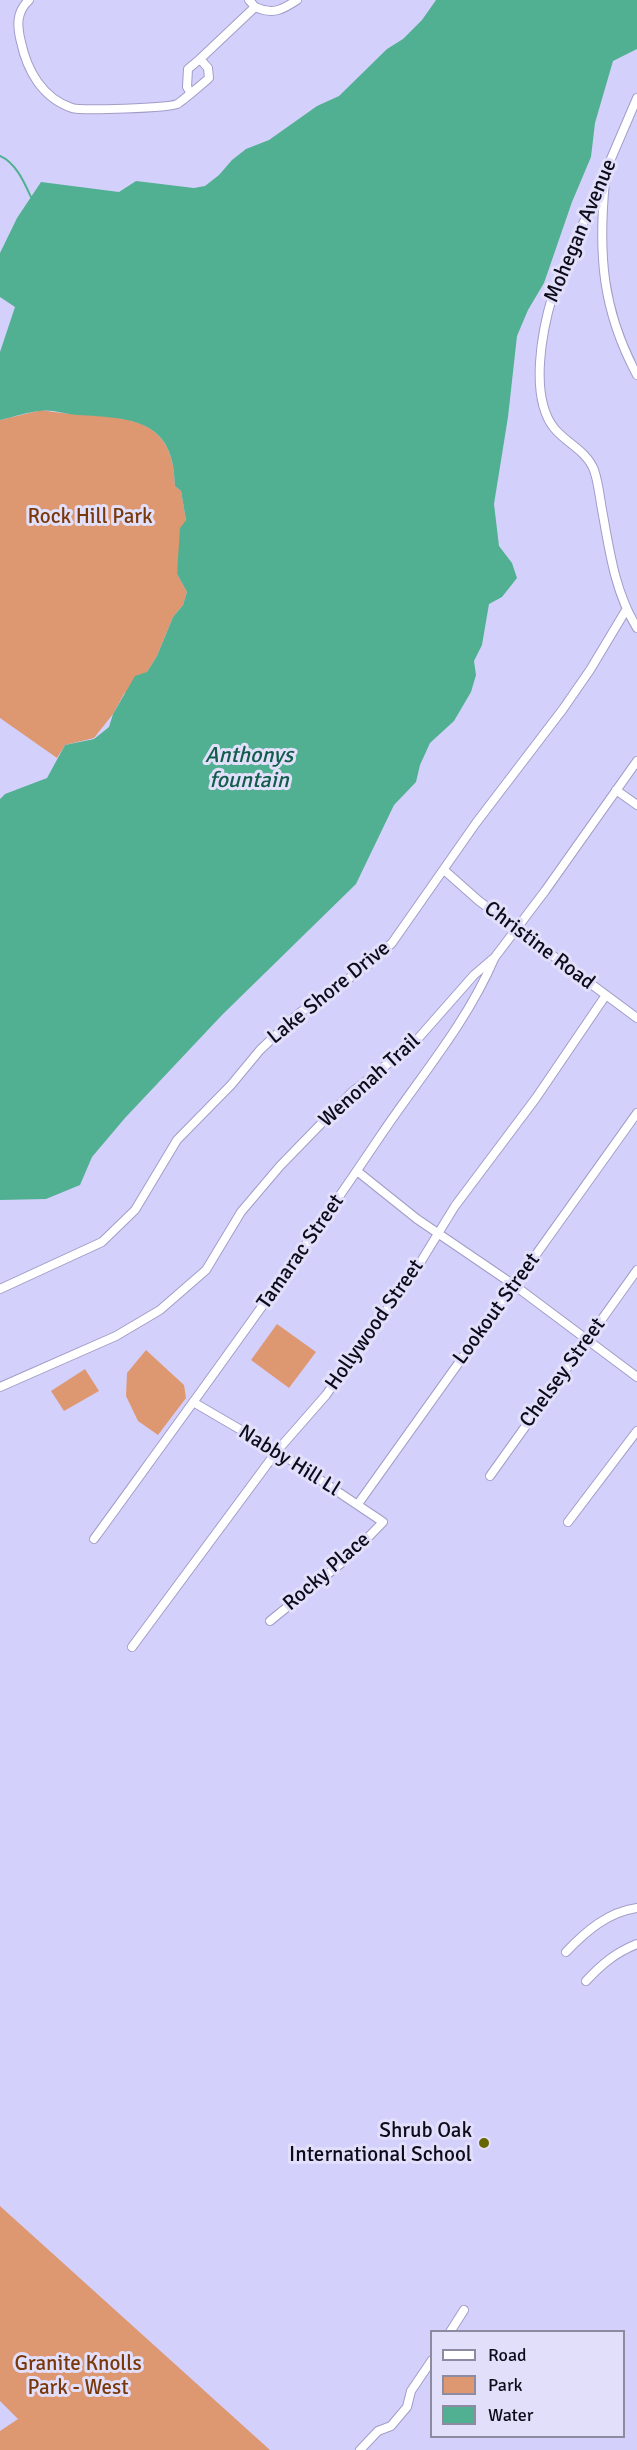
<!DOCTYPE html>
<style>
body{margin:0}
#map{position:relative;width:637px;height:2450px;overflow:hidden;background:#d4d0fc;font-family:Signika,sans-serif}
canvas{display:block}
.legend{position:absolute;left:430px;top:2330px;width:195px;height:108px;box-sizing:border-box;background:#e2dffb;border:2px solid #8d8aa1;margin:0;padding:8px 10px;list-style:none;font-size:18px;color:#0d0b19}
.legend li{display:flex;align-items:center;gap:12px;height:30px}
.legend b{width:30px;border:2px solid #8d8aa1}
</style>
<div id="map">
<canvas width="637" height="2450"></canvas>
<ul class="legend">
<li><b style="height:8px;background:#fff"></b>Road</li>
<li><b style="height:16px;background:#de9871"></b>Park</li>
<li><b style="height:16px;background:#52b092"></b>Water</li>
</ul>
</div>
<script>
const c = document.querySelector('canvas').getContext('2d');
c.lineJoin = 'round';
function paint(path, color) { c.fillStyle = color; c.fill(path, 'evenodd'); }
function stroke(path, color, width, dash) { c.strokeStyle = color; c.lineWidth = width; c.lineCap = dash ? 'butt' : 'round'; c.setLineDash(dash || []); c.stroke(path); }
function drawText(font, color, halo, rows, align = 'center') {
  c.font = font + ' Signika,sans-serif'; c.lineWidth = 6; c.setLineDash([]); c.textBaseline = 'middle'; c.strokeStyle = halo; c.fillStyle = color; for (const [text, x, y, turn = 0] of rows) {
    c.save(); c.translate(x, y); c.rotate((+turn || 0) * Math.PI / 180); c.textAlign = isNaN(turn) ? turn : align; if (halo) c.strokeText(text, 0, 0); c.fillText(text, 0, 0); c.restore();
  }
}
const green = new Path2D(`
 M42 410C101 422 174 400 175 486L181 491 186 520 177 574 187 592 183 605 173 617 157 656 147 672 124 694 113 714 94 738 65 745 57 758 0 718V420Z
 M277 1324 316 1352 289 1388 251 1360Z
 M146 1350 184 1385 186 1398 158 1435 138 1421 126 1396 127 1373Z
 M85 1369 99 1391 64 1411 51 1391Z
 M0 2206 270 2450H0V2431L18 2419 0 2401Z`);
const water = new Path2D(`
 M436 0H637V49L613 61 595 123 591 157 572 202 544 283 528 310 517 336 508 417 494 504 499 546 512 563 517 578 502 597 489 604 482 645 474 661 476 675 471 692 454 721 430 743 420 765 416 782 394 805 356 884 222 1015 125 1118 92 1157 80 1185 46 1199 0 1200V799L5 794 47 778 65 745 94 739 109 727 113 714 135 676 147 672 157 656 173 617 183 605 187 592 177 574 180 528 186 520 181 491 175 486C174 419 132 418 77 415 65 414 51 409 40 411 27 412 14 417 0 420V352L15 307 0 297V253L17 218 41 182 119 192 136 181 194 188 205 186 219 175 232 160 246 149 269 140 317 106 339 96 387 49 403 39 422 20Z`);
const stream = new Path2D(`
 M0 156C16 163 24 182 31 197`);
const minor = new Path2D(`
 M29 0C16 12 17 26 21 42 27 70 42 98 72 108 81 111 169 108 177 104 180 103 207 80 209 78L208 68 200 59 188 69 187 87 190 92
 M255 7C273 15 282 10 297 0
 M200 59 255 7 249 0
 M637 98 553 294C542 330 529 396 554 428 566 443 587 451 594 470 599 484 600 501 603 515 610 555 616 594 637 628
 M605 181C598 254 602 310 637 375
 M616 790 637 805
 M444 870 479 901 637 1018
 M357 1171 417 1219 514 1285 637 1377
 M0 1289 102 1242 135 1210 177 1140 231 1085 260 1050 298 1014 368 965 392 943 476 823 563 709 590 670 626 610
 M0 1387 116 1336 160 1310 206 1270 241 1212 280 1166 351 1093 415 1042 474 975 495 957 545 891 637 761
 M193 1402 277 1451 383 1522 350 1556 270 1621
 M490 1476 637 1270
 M358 1504 637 1113
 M568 1522 637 1431
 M94 1539C191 1405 289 1272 381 1135 420 1077 466 1024 494 959
 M132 1647 277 1451 326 1395 420 1263 455 1206 536 1098 606 995
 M566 1952C586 1931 608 1912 637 1908
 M586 1981C602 1964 615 1953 637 1944
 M450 2332 464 2310
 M360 2450 378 2431 391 2426 407 2407 411 2391 432 2360`);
const markers = [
 [484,2143,6,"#676702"]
];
const streetNames = [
 ["Mohegan Avenue",581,231,-67],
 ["Christine Road",539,946,37],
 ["Lake Shore Drive",329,993,-39],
 ["Wenonah Trail",370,1081,-42],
 ["Tamarac Street",301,1252,-55],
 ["Lookout Street",497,1309,-54],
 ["Hollywood Street",375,1325,-55],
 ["Chelsey Street",563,1373,-54],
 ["Nabby Hill Ll",289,1461,32],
 ["Rocky Place",327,1572,-41]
];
const parkNames = [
 ["Rock Hill Park",90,517],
 ["Granite Knolls",78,2364],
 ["Park - West",78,2388]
];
const poiNames = [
 ["Shrub Oak",472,2131],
 ["International School",472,2155]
];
const waterNames = [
 ["Anthonys",249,756],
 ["fountain",249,781]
];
paint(green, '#de9871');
paint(water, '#52b092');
stroke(stream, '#52b092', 2);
stroke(minor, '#a19dc7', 10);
stroke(minor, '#fff', 8);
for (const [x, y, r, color] of markers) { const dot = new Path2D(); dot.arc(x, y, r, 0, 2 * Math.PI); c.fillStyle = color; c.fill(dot); stroke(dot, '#e2dffb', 2); }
drawText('21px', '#0d0b19', '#e2dffb', streetNames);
drawText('21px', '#78380a', '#e2dffb', parkNames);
drawText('21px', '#0d0b19', '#e2dffb', poiNames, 'right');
drawText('italic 22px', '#115d49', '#e2dffb', waterNames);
</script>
